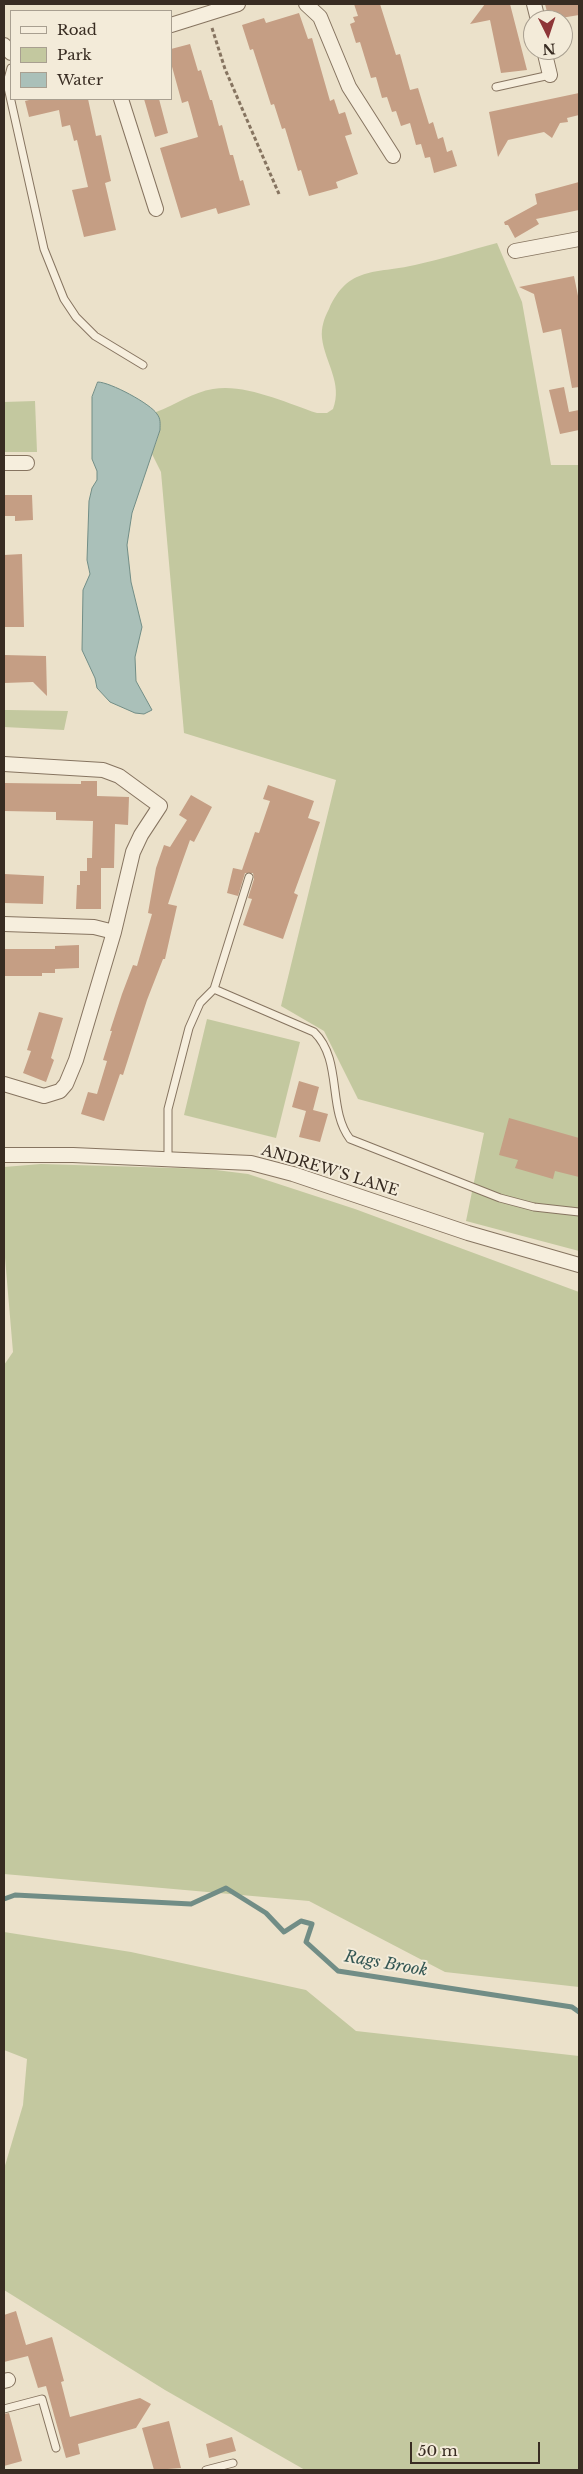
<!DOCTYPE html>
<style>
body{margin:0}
#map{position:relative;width:583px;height:2474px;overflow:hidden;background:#ebe1ca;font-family:"Libre Baskerville",serif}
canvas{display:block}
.frame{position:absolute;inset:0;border:5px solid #382c22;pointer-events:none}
.legend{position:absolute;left:10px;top:10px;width:162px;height:90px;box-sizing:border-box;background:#f3ebd9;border:1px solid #a89f90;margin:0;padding:6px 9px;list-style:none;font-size:15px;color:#382c22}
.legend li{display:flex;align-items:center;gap:10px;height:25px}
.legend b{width:25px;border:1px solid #a89f90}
.north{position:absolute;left:523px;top:10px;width:50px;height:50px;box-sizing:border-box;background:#f3ebd9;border:1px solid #a89f90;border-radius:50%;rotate:176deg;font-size:14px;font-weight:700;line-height:20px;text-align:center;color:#382c22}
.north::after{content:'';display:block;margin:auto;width:18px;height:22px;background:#8e3638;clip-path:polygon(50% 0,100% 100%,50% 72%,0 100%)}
.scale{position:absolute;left:410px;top:2442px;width:130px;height:22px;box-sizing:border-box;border:2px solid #382c22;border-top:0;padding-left:6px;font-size:15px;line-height:18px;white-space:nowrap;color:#382c22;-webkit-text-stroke:4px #f3ebd9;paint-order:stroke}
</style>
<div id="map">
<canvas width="583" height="2474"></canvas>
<div class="frame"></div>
<ul class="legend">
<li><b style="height:6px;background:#f6eedd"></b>Road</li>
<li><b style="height:14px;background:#c3c89f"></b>Park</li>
<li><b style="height:14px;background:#aac0b9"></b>Water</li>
</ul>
<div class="north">N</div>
<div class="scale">50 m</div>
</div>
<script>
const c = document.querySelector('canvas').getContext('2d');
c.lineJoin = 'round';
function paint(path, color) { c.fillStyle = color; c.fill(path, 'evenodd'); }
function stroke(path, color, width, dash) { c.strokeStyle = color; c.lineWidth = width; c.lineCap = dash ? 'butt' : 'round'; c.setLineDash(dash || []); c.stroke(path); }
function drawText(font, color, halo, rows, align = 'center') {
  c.font = font + ' "Libre Baskerville",serif'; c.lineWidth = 4; c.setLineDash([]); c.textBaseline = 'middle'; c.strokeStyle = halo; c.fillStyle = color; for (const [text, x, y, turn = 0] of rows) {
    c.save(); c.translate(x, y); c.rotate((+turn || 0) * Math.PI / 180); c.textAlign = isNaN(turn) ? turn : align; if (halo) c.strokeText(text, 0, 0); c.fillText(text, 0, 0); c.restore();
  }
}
const green = new Path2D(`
 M497 243 522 302 551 465H579V1251L466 1221 484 1133 358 1099 324 1031 281 1006 336 780 184 733 161 472 152 454C157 439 164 427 156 412 175 405 193 392 213 389 244 383 287 403 317 413H327L333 409C343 383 325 363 322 338 321 328 324 318 329 309 348 266 375 274 415 265 443 259 470 250 497 243Z
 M35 401 37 452H4V402Z
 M4 710H9L68 711 64 730 4 727Z
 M207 1019 300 1042 276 1138 184 1115Z
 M41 1164 208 1169 248 1174 355 1209 579 1292V1987L445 1972 309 1901 4 1874V1365L13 1352 4 1246V1167Z
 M4 1932 131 1952 306 1990 356 2031 579 2056V2470H305L165 2390 4 2290V2169L23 2105 27 2059 4 2050Z`);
const water = new Path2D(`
 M98 382C110 382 151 404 157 414 161 419 160 424 160 430L132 513 127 545 131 582 142 627 135 657 136 681 152 710 144 714 135 713 110 702 97 688 95 678 82 650 83 590 90 574 87 560 89 501 92 488 97 480V471L92 459V397Z`);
const stream = new Path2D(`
 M4 1899 15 1895 191 1904 226 1888 266 1913 284 1932 301 1921 312 1924 306 1942 338 1971 572 2007 579 2012`);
const building = new Path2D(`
 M354 4H380L396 55 400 54 410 90 418 88 429 124 433 122 438 139 443 137 447 152 452 150 457 166 434 173 430 157 425 158 421 144 416 145 410 123 401 126 396 111 392 112 387 97 382 98 376 77 371 78 360 42 356 43 350 24 355 22 353 17 358 16Z
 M485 4H510L527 70 501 73 490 20 470 24Z
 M545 4H579V15L549 20Z
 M299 13 308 39 312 38 330 101 334 99 339 114 345 112 352 134 345 136 358 174 336 182 338 188 309 196 301 170 298 171 285 128 282 129 274 104 271 105 253 49 250 50 242 25 264 18 266 23Z
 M190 44 198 71 201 70 210 100H212L219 126 222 125 230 155H233L240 181 243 180 250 205 218 214 216 208 181 218 160 148 198 137 188 101 182 103 171 63V49Z
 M579 93V115L567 118 568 122 560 123 552 138 544 132 508 140 498 157 489 112Z
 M33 99H88L96 136 101 135 111 181 105 183 116 230 84 237 72 190 88 187 77 140 74 141 70 125 62 127 59 110 29 117 25 101Z
 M144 99H159L168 133 155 137Z
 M579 182V210L536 219 539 224 515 238 508 225H505L504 222 537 204 535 194Z
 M574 276 579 301V387L572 388 561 329 543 333 534 294 519 287Z
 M564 387 569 412 579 410V430L560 434 549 390Z
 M4 495H32L33 520 15 521V516H4Z
 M22 554 24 627H4V555Z
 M4 655 46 656 47 696 33 682 4 683Z
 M81 781H97V796L129 797 128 825 115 824 114 868H101V909H76L77 885H80V871H87V858H92L93 821 56 820V812L4 811V783L81 784Z
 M268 785 314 801 308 818 320 822 294 893 298 895 283 939 243 925 252 899 248 898 254 879 253 873H245L238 896 227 893 233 868 242 870 255 832 259 833 270 801 263 799Z
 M191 795 212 807 194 842 190 840 180 868 168 904 177 906 165 959H163L147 1000 123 1075 120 1074 104 1121 81 1114 88 1092 97 1094 107 1061 103 1060 112 1031H110L122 994 133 965 137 966 152 914 148 913 156 868 164 845 170 847 187 820 179 815Z
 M4 874 44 876 43 904 4 903Z
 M79 945V968L55 969V973H42V976H4V949H55V946Z
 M39 1012 63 1018 51 1058 54 1060 46 1082 23 1073 31 1051 27 1050Z
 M299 1081 319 1087 313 1110 328 1114 320 1142 299 1137 306 1111 292 1107Z
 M509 1118 579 1138V1177L555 1171 553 1179 515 1168 518 1160 499 1155Z
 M16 2311 26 2345 52 2337 64 2381 61 2382 70 2417 140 2398 151 2404 136 2428 78 2444 80 2454 66 2458 46 2386 38 2388 28 2356 4 2362V2315Z
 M9 2413 22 2461 4 2466V2414Z
 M169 2421 181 2468 154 2470 142 2428Z
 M232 2437 236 2451 209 2458 206 2444Z`);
const path = new Path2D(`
 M212 28 225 69 279 194`);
const lane = new Path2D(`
 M11 68 7 83 44 249 64 299 76 317 95 336 143 365
 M496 87 550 75
 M214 989 249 877
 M168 1159V1109L189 1028 200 1003 214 989 314 1032C343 1060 327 1109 350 1139L500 1198 534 1207 579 1212
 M4 2409 42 2399 56 2448
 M206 2470 233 2463`);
const street = new Path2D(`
 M306 4 320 17 349 87 393 156
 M534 4 538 20
 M171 25 238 4
 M4 45 11 53
 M544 50 550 75
 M121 99 156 209
 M515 251 579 239
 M4 463H27
 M4 764 103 770 119 776 160 806 141 835 133 852 114 932 94 927 4 924
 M4 1084 44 1096 60 1091 66 1084 76 1060 114 932
 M4 1155H73L251 1163 293 1174 468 1233 579 1265
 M4 2381 8 2380`);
const streetNames = [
 ["ANDREW'S LANE",330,1171,17]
];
const waterNames = [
 ["Rags Brook",386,1964,10]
];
paint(green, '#c3c89f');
paint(water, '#aac0b9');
stroke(water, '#718d86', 1);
stroke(stream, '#718d86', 5);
paint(building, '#c59e84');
stroke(lane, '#867460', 9);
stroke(street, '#867460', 16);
stroke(path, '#867460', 3, [4, 2.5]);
stroke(lane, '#f6eedd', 7);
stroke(street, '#f6eedd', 14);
drawText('15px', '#382c22', '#f3ebd9', streetNames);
drawText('italic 16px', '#335653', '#f3ebd9', waterNames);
</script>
